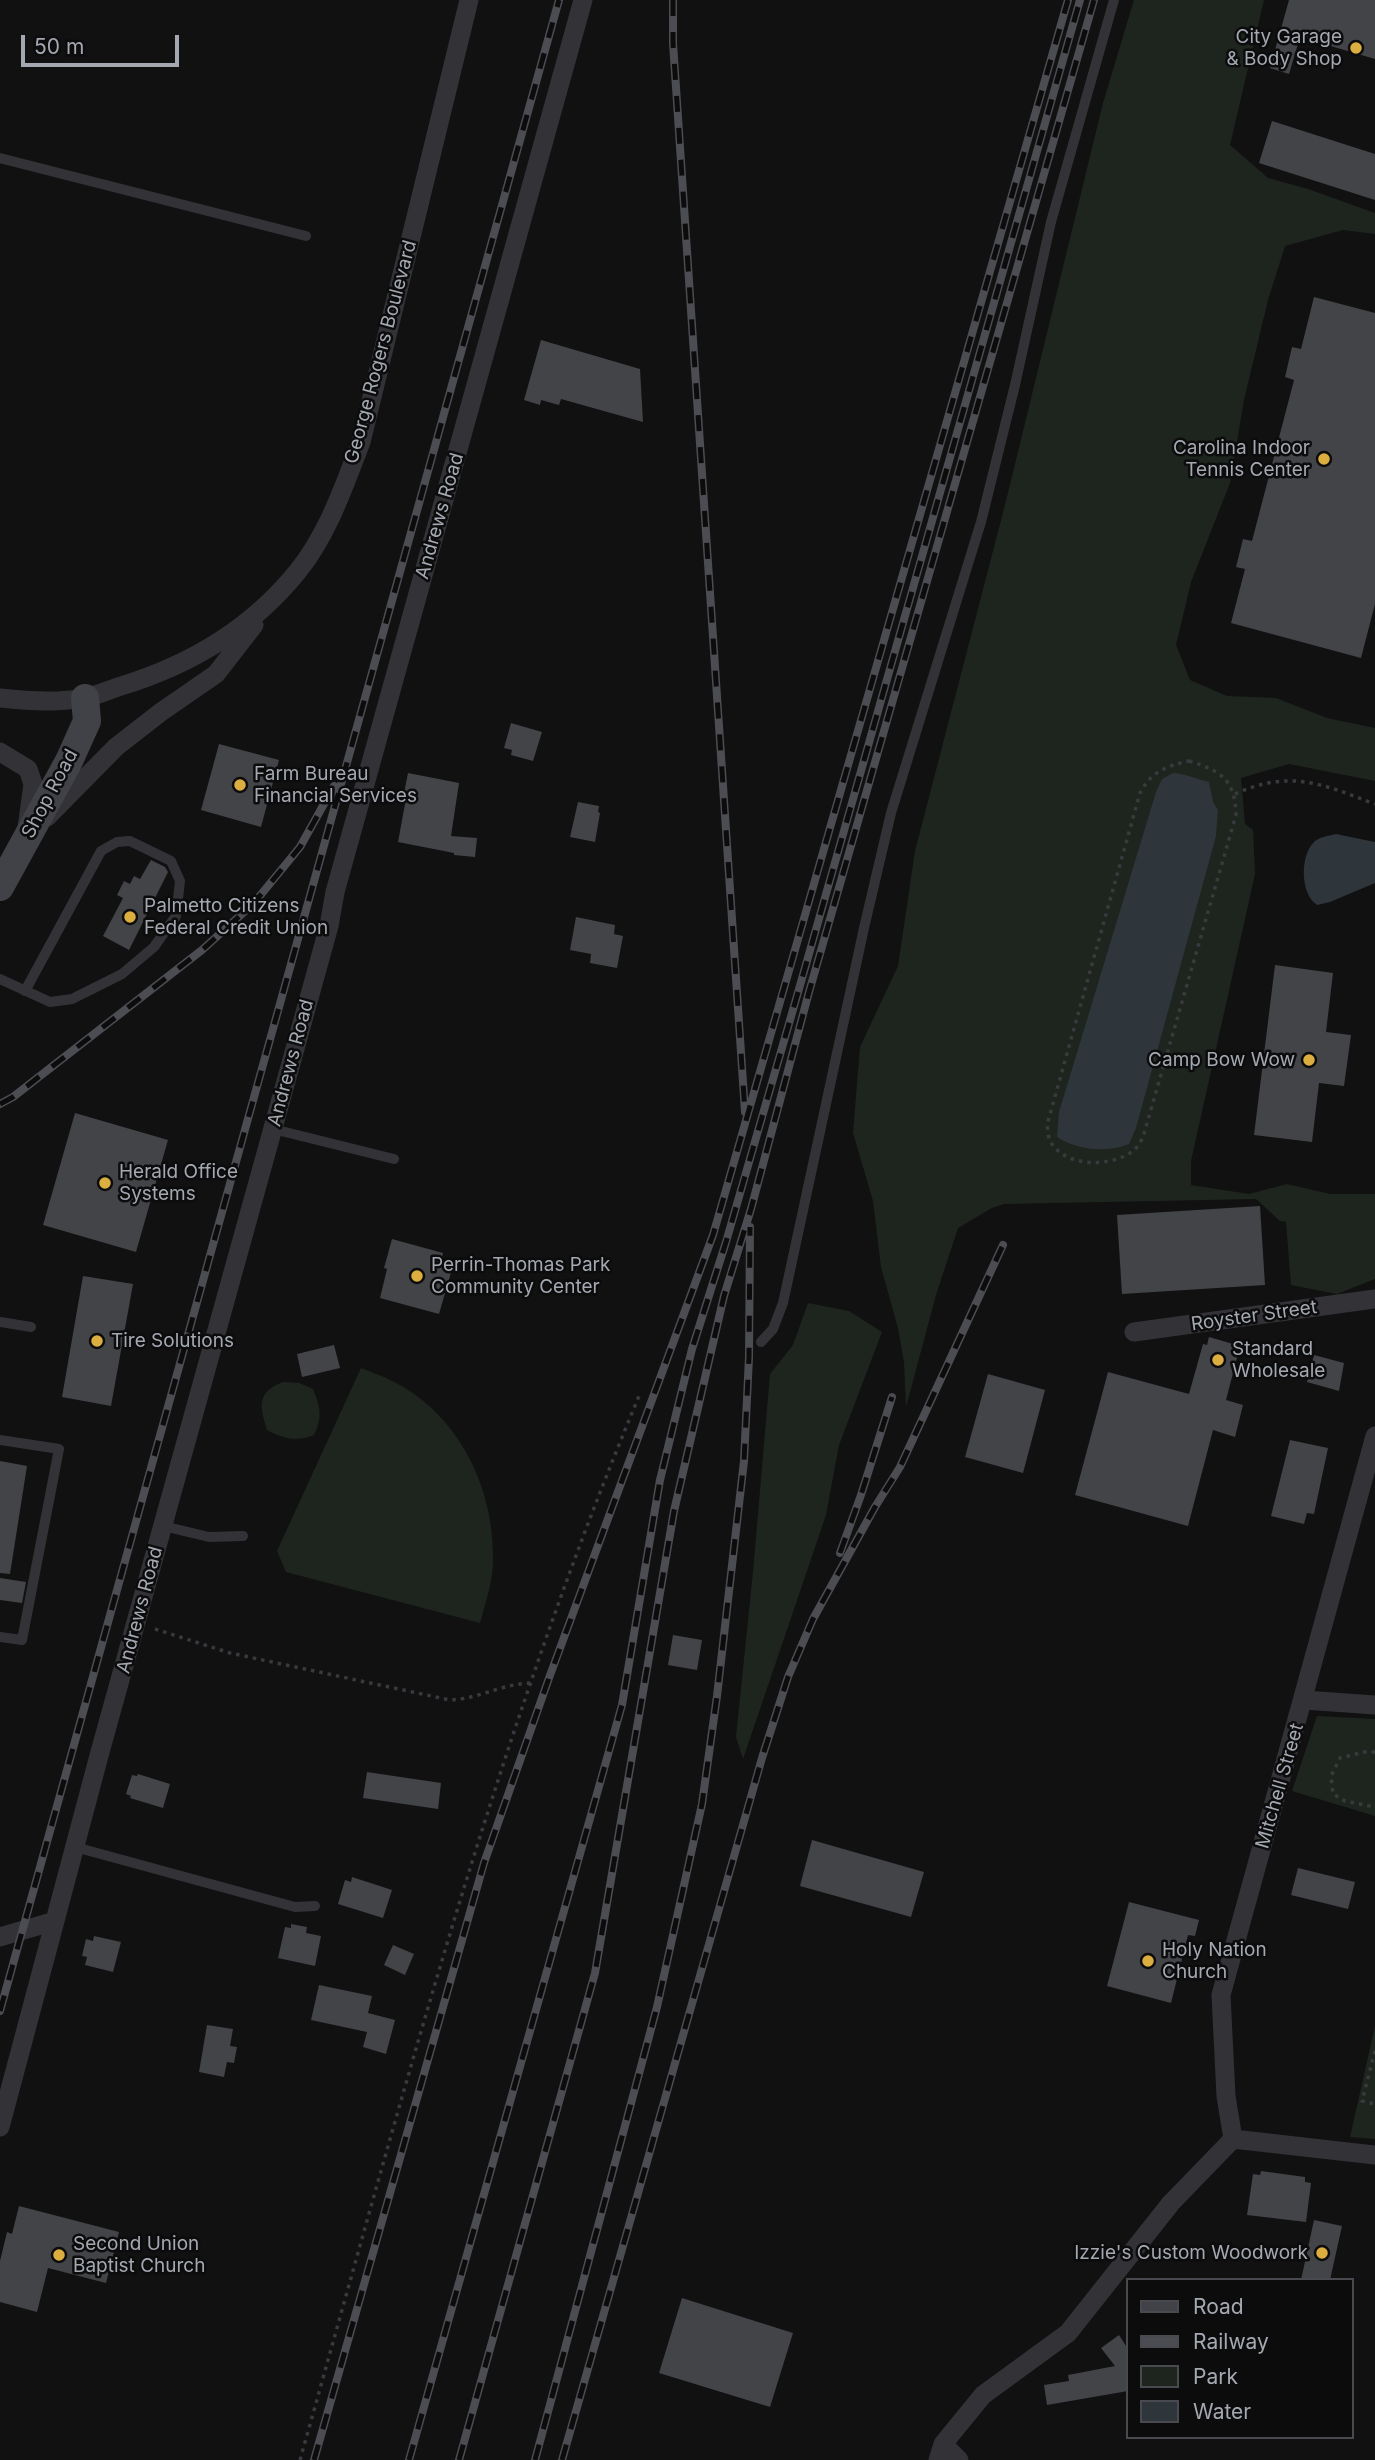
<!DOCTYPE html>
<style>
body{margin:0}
#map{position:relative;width:1375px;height:2460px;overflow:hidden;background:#111112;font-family:Inter,sans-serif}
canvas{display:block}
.legend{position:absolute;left:1126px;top:2278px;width:228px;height:161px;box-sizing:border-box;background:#0c0c0d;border:2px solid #494a4f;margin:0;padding:9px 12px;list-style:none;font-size:21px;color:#a4a8b1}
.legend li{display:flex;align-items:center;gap:14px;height:35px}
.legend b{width:35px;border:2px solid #494a4f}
.scale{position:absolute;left:21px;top:35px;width:158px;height:32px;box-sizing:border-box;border:4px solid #a4a8b1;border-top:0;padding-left:9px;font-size:21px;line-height:24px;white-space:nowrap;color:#a4a8b1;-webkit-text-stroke:5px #0c0c0d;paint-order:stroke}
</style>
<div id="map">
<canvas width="1375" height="2460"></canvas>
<ul class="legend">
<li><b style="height:9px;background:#414247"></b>Road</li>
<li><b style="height:9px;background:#4c4d52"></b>Railway</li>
<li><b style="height:19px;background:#1e251f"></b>Park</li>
<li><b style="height:19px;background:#2e353b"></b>Water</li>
</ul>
<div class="scale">50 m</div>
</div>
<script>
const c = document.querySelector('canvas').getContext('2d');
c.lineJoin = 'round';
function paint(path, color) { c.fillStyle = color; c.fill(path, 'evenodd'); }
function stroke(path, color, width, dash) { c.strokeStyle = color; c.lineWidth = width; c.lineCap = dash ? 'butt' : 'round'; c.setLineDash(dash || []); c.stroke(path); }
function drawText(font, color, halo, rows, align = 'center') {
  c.font = font + ' Inter,sans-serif'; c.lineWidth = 5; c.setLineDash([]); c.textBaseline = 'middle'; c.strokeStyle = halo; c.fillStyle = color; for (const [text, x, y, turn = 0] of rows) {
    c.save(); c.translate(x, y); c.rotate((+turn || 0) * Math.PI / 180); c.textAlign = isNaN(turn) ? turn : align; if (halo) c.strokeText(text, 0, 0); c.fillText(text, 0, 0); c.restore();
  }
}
const green = new Path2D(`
 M1134 0H1264L1230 145 1268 178 1308 189 1375 213V234L1343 230 1285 246 1268 300 1244 400 1230 483 1191 582 1176 645 1190 680 1227 696 1276 698 1327 718 1375 728V781L1289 764 1241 778 1245 824 1253 830 1255 874 1191 1161V1185L1249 1194 1287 1184 1330 1194H1375V1279L1337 1294 1291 1285 1286 1222 1280 1221 1256 1199 1004 1204 992 1208 958 1228 936 1295 906 1407 904 1362 898 1328 881 1267 873 1201 853 1133 860 1047 898 966 915 851 1006 501 1103 103Z
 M808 1303 849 1311 882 1332 839 1445 826 1515 743 1759 736 1737 753 1572 770 1374 793 1345Z
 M361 1368C370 1372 381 1375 390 1380 456 1411 493 1484 493 1555 494 1578 486 1601 480 1623L286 1572 277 1551Z
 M283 1382 299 1383 313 1389C320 1406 323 1417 314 1435 296 1442 284 1439 267 1430 260 1407 256 1392 283 1382Z
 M1317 1716 1375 1719V1816L1292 1791Z
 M1375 2026V2139L1350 2137Z`);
const water = new Path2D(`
 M1173 773C1187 774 1196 779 1209 782L1213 802 1218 810 1216 836 1136 1128 1129 1144C1108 1153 1076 1150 1057 1137L1059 1112 1156 792 1162 779Z
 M1336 834 1375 842V883L1330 902 1317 905C1300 894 1300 855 1314 842 1319 837 1328 836 1336 834Z`);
const building = new Path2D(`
 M1289 0H1375V59L1300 37 1289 74 1270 68Z
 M1272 121 1375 154V200L1259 163Z
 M1314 297 1375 313V604L1361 658 1231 623 1245 569 1236 567 1243 539 1252 541 1294 380 1285 377 1292 347 1301 349Z
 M541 340 640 369 643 422 561 399 559 405 541 400 540 405 524 400Z
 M511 723 542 732 533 761 511 755 512 750 504 748Z
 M219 744 279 760 261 827 201 810Z
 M408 773 459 783 451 836 477 838 475 857 454 855V853L398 842 405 804 402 803Z
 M578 802 599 806 598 812 600 813 595 842 570 837Z
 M151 860 165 867 168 872 129 950 103 936 123 898 117 895 124 881 130 884 134 876 140 879Z
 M576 917 615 925 614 934 623 936 617 968 590 963 591 954 570 950Z
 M1275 965 1333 973 1326 1032 1351 1035 1344 1086 1319 1083 1312 1142 1254 1135Z
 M75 1113 168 1140 136 1252 43 1225Z
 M1260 1206 1265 1285 1122 1294 1117 1215Z
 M392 1239 443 1253 440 1266 452 1269 439 1314 380 1298 387 1269 384 1268Z
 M83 1276 133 1284 111 1406 62 1397Z
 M1209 1337 1240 1346 1226 1400 1243 1405 1235 1437 1213 1430 1188 1526 1075 1495 1108 1372 1189 1394 1203 1344 1207 1345Z
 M334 1345 340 1368 302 1377 297 1354Z
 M1314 1355 1344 1363 1339 1391 1307 1382Z
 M988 1374 1045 1390 1023 1473 965 1457Z
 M1290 1440 1328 1448 1314 1514 1307 1513 1304 1524 1271 1516Z
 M0 1461 27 1466 10 1574 0 1573Z
 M0 1578 26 1582 22 1603 0 1600Z
 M673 1635 702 1640 697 1670 668 1665Z
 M367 1772 441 1783 438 1809 363 1798Z
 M138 1774 170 1784 163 1808 130 1798 131 1796 126 1794 132 1775 137 1776Z
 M812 1840 924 1872 911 1917 800 1886Z
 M1298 1868 1355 1882 1348 1909 1291 1895Z
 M352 1877 392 1890 383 1918 338 1904 345 1880 351 1882Z
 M1129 1902 1199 1920 1195 1936 1188 1935 1171 2003 1107 1986Z
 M291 1924 307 1927 306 1933 321 1936 315 1966 278 1958 285 1927 291 1928Z
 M94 1936 121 1942 113 1972 85 1965 87 1957 82 1956 86 1939 93 1941Z
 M393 1945 414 1954 405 1975 384 1965Z
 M319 1985 372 1996 368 2013 395 2020 386 2054 363 2047 367 2032 311 2020Z
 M207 2025 233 2029 230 2046 237 2047 234 2063 227 2062 224 2077 199 2072Z
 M1261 2171 1305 2177V2182L1311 2183 1306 2222 1247 2215 1253 2174 1260 2175Z
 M19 2206 119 2232 106 2283 48 2268 37 2312 0 2302V2261L7 2232 12 2234Z
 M1314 2220 1342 2226 1330 2280H1301Z
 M682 2298 793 2333 770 2407 659 2373Z
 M1119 2335 1128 2349V2391L1047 2405 1044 2385 1069 2381 1068 2375 1115 2366 1101 2348Z`);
const path = new Path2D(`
 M1189 761C1222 771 1235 780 1236 815L1143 1137C1141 1141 1138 1147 1134 1150 1112 1168 1065 1168 1050 1141 1048 1137 1048 1131 1047 1125L1140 793C1151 772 1166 766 1189 761Z
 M1235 794C1290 769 1322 784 1375 804
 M155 1629 230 1653 450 1700C478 1699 502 1684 530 1683
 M1375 1752H1364L1340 1758 1331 1776 1333 1794 1345 1801 1375 1807
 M1375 2051 1362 2101 1375 2104
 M300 2460C401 2102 495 1740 639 1396`);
const lane = new Path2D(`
 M0 158 306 236
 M0 979 50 1002 72 999 122 974 154 947 176 916 180 881 171 861 130 841 117 842 101 851 25 991
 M273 1129 394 1159
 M0 1322 31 1327
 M761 1342 773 1329 783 1303 864 928 891 813 981 522 1015 385 1051 222 1114 0
 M0 1440 59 1449 22 1640 0 1637
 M163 1526 209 1537 243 1536
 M75 1847 295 1907 315 1906`);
const street = new Path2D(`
 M0 698C27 701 58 703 85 698 97 695 109 690 121 686 190 665 252 628 298 571 328 534 344 486 361 442L469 0
 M0 752 28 769 33 784 27 828
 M47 817 116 747 161 712 216 674 254 625
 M1134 1332 1375 1299
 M1304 1700 1375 1705
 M0 1937 55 1921
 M0 2127 100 1752 329 926 335 892 583 0
 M1233 2139 1226 2096 1221 1995 1375 1436
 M943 2444 959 2460
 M938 2460 943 2444 983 2395 1068 2333 1171 2203 1233 2139 1375 2155`);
const secondary = new Path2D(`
 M0 887 69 761 87 721 85 698`);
const rail = new Path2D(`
 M673 0V43L745 1112
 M0 1104 13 1097 202 950 254 903 300 847 334 786
 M840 1553 861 1495 892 1397
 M0 2011 559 0
 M314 2460 484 1863 549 1678 713 1235 1068 0
 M409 2460 622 1705 660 1480 692 1349 726 1242 805 968 1080 0
 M459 2460 595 1973 674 1511 724 1296 751 1209 809 992 1094 0
 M535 2460 657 2007 702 1804 717 1696 744 1461 749 1357 750 1227
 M562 2460 762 1758 788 1677 813 1619 875 1507 900 1467 1003 1245`);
const markers = [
 [1356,48,7,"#dcae40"],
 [1324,459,7,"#dcae40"],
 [240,785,7,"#dcae40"],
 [130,917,7,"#dcae40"],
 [1309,1060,7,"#dcae40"],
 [105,1183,7,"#dcae40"],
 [417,1276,7,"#dcae40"],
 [97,1341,7,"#dcae40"],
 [1218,1360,7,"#dcae40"],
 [1148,1961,7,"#dcae40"],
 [1322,2253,7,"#dcae40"],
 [59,2255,7,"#dcae40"]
];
const poiNames = [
 ["City Garage",1342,37,"right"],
 ["& Body Shop",1342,59,"right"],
 ["Carolina Indoor",1310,448,"right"],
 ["Tennis Center",1310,470,"right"],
 ["Farm Bureau",254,774],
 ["Financial Services",254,796],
 ["Palmetto Citizens",144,906],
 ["Federal Credit Union",144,928],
 ["Camp Bow Wow",1295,1060,"right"],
 ["Herald Office",119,1172],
 ["Systems",119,1194],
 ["Perrin-Thomas Park",431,1265],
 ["Community Center",431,1287],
 ["Tire Solutions",111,1341],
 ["Standard",1232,1349],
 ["Wholesale",1232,1371],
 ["Holy Nation",1162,1950],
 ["Church",1162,1972],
 ["Second Union",73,2244],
 ["Baptist Church",73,2266],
 ["Izzie's Custom Woodwork",1308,2253,"right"]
];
const streetNames = [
 ["George Rogers Boulevard",381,352,-75],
 ["Andrews Road",440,516,-74],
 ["Shop Road",50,794,-62],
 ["Andrews Road",291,1063,-75],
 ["Royster Street",1254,1316,-8],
 ["Andrews Road",140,1610,-75],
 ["Mitchell Street",1280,1786,-74]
];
paint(green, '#1e251f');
paint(water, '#2e353b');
paint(building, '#434447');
stroke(path, '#393a3e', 3.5, [3.5, 5]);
stroke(lane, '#333337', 10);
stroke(street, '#333337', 19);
stroke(secondary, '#414247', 28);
stroke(rail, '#4c4d52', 8);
stroke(rail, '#0c0c0d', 5, [16]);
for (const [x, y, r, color] of markers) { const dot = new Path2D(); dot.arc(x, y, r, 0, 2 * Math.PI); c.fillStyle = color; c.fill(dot); stroke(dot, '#0c0c0d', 2.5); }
drawText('19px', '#a4a8b1', '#0c0c0d', poiNames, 'left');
drawText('19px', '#a4a8b1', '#0c0c0d', streetNames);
</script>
